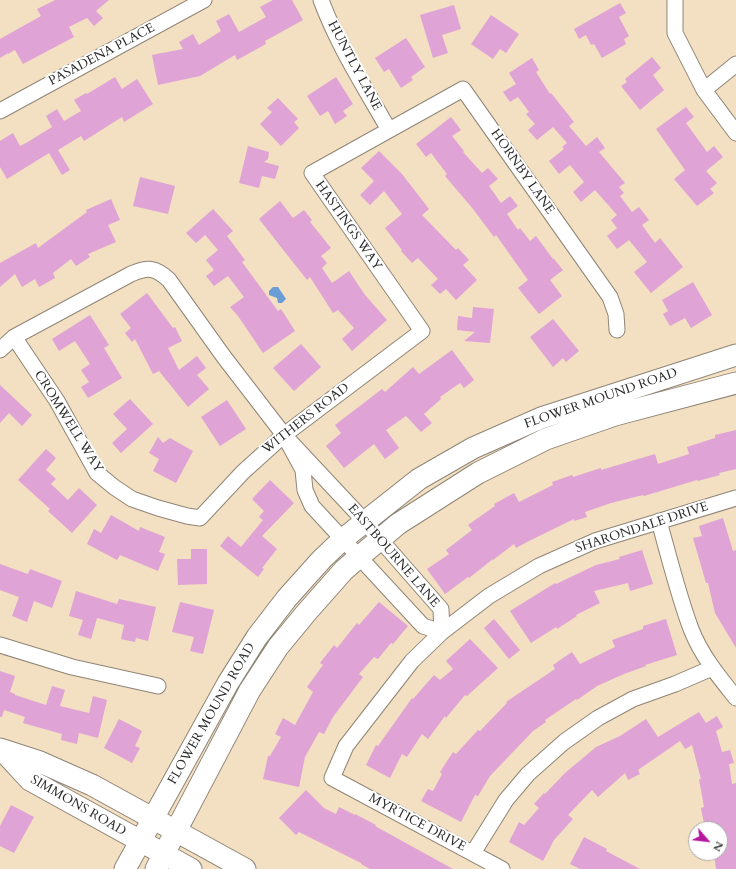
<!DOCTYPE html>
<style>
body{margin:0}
#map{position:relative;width:736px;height:869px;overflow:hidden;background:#f3dfc2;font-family:Cardo,serif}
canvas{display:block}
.north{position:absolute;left:688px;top:821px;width:40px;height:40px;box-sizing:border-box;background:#fff;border:1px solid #aaa;border-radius:50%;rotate:118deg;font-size:11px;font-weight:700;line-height:16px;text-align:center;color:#2b2b2b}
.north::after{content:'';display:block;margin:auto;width:14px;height:18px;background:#b5179e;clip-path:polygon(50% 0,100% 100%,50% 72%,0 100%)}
</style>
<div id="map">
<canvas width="736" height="869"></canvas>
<div class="north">N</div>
</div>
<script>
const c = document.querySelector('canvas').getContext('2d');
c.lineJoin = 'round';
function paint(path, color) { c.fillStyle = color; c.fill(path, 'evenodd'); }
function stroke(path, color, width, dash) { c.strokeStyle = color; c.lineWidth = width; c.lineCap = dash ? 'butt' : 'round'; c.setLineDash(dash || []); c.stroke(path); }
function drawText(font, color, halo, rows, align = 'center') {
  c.font = font + ' Cardo,serif'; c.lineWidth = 4; c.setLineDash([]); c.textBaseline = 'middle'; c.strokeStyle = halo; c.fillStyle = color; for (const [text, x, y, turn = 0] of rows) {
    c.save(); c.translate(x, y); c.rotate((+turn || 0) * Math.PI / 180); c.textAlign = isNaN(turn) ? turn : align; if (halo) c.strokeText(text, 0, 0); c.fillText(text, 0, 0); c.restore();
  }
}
const water = new Path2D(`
 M273 287H278L286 299 282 303H278L277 298 269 295V291Z`);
const building = new Path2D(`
 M55 0H109L96 11 103 18 94 26 87 18 69 27 74 37 23 64 15 50 8 54V53L0 58V39L41 16 37 9Z
 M273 0H292L303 20 265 41 266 44 237 60 235 55 200 76 158 85 152 55 183 49 179 42 193 34 199 45 221 31 216 21 229 14 239 32 266 17 260 7Z
 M620 3 626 13 619 17 629 36 624 39 626 44 602 58 594 44 591 45 586 35 579 39 574 29Z
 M454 5 461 29 442 35 448 53 433 58 420 15Z
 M491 15 519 34 506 53 500 49 493 59 471 44Z
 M406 38 425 67 411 77 413 80 401 88 389 69 384 72 375 58Z
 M652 57 661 68 653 75 664 90 640 110 621 86 627 82 625 79Z
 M532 58 539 70 536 72 550 94 551 93 574 122 569 126 586 146 597 137 605 148 599 152 625 183 619 187 624 193 620 196 632 212 639 207 649 220 642 225 655 243 660 238 683 267 651 293 634 272 647 262 629 240 617 249 607 236 617 228 611 220 617 215 595 190 581 202 573 192 584 182 570 165 559 174 549 161 564 149 562 147 567 143 553 127 537 140 528 130 535 124 526 114 529 112 518 97 510 102 503 92 516 84 509 73Z
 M115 77 122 89 137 79 153 104 124 122 122 117 84 141 81 136 58 150 70 170 62 175 49 153 7 179 0 167V141L13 133 20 146 26 143 52 127 46 116 57 109 64 121 81 111 74 100 86 93 87 94Z
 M336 77 353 104 343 111 347 116 335 124 328 111 320 116 307 96Z
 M278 98 298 119 294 122 299 128 281 146 260 124 272 112 267 108Z
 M686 107 694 117 686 123 707 152 714 146 723 157 706 171 717 183 710 189 714 193 697 206 674 179 685 170 656 129Z
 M451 117 461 130 452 136 464 151 463 152 482 173 488 168 498 179 489 186 501 203 510 196 518 206 507 214 518 230 520 228 530 241 536 236 553 259H554L563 270 550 280 562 296 539 314 518 288 528 280 496 235 494 237 473 209 445 176 447 174 431 153 426 157 416 144Z
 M248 146 269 152 268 159 264 162 279 166 275 179 262 176 259 188 239 183Z
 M379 151 402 174 429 209 422 215 456 250 458 248 469 260 463 265 477 280 456 300 446 289 440 294 431 285 438 279 418 258 412 263 401 251 402 250 385 228 402 214 384 191 370 205 360 195 374 181 361 168Z
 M140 177 175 186 168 214 133 206Z
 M111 199 120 220 108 225 116 242 88 254 90 257 76 266 71 259 53 273 55 278 39 287 35 279 22 287 15 274 0 287V263L36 243 38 248 87 212 86 210Z
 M280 201 293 218 304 210 312 220 310 222 331 248 321 256 327 263 322 268 332 283 349 271 365 295 387 320 352 351 342 339 354 328 338 310 333 313 310 277 307 280 259 219Z
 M213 209 233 231 227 236 245 260 242 262 278 311 281 309 295 331 263 353 238 316 230 307 244 297 228 276 214 286 206 276 214 270 206 260 218 250 205 235 196 243 186 233Z
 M693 282 712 315 691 328 685 318 670 326 663 314 668 311 662 300Z
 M147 293 173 328 175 327 182 341 168 348 179 370 197 356 206 368 197 375 209 389 188 407 159 371 153 374 135 339 132 342 125 333 131 328 120 314Z
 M473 307 494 309 490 343 464 341 475 332 457 330 458 316 472 318Z
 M90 315 109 345 104 348 122 378 88 398 81 387 89 382 81 370 90 364 75 341 59 351 52 339Z
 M553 319 579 351 566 362 563 358 553 367 530 337Z
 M301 344 321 367 294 391 273 368Z
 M452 350 474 380 464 388 460 383 440 397 441 399 424 414 432 423 421 432 406 416 386 430 399 448 385 459 374 444 344 468 326 446 341 433 335 425 382 389 385 392 413 367 419 374Z
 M0 385 32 415 22 426 9 413 0 423Z
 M130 399 153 424 121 453 112 443 127 429 113 414Z
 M227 400 246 429 220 446 201 417Z
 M736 430V469L719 473 720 475 698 481 697 480 644 496 643 495 611 503 585 512 587 517 574 521V519L527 542 516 548 514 544 493 560V559L469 578 468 577 445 594 427 569 449 554 446 550 472 530 468 525 495 506 494 504 514 493 519 502 553 485 552 482 572 475 573 477 601 468V470L655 454 658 464 689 454 687 447 715 438V435Z
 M158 437 163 443 170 438 193 451 176 483 153 471 159 459 149 453Z
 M46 449 56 458 46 470 56 479 51 484 68 500 79 488 97 505 72 533 48 511 50 509 18 480Z
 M270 480 294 503 262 536 277 549 262 568 264 569 258 577 220 546 228 536 241 547 263 520 259 517 264 511 252 499Z
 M111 515 139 531 140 527 165 537 159 552 165 554 158 571 120 555 117 560 87 544 94 529 101 533Z
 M723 518 733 551 736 550V648L715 613 708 583H706L693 538 702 536 699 526Z
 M191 549H207V584L178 585 177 559H191Z
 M642 550 653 584 630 591 628 583 594 591 600 603 576 615 577 616 557 629 556 627 531 643 510 611 555 583 556 584 596 565 620 559 619 557Z
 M0 564 28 574 30 569 62 581 52 608 34 601 27 622 12 616 19 597 0 590Z
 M76 591 117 604 119 599 156 607 148 641 136 638 135 642 121 639 124 625 97 618 91 639 78 635 83 620 69 616Z
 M180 602 214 610 203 654 190 651 194 637 172 632Z
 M379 602 408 626 393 644 391 643 378 659 374 657 359 674 363 677 333 717 324 734 319 732 305 757 299 787 263 779 268 756H270L281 737 275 734 283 718 295 725 313 692 307 687 323 665 320 663 334 645 337 648 357 623 359 625Z
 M494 619 520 650 509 659 484 628Z
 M666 619 677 655 645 665 646 666 624 674 597 686 577 700 576 699 545 720 546 722 533 731 490 776 478 796 475 795 461 822 421 801 428 789 433 791 442 774 440 772 453 752 456 754 478 730 480 731 507 703 506 702 555 669 553 665 572 652 580 664 615 647 612 640 643 629V626Z
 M470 639 498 668 467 696 465 695 446 718 445 716 428 739 422 734 407 757 402 754 390 778 366 765 376 745 378 746 412 698 413 699 434 675 440 680 453 669 446 661Z
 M0 671 15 676 10 692 15 694V695L46 705 52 686 65 690 60 706 89 713 93 696 107 700 98 738 79 733 77 744 61 740 62 734 23 723 25 717 4 710 2 717H0Z
 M699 712 706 723 717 716 723 727 716 731 722 752 730 750 734 763 729 764 732 784 736 783V869H716L714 853H720V827L705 829 701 808 704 807 699 779H701L692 745 685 749 680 741 638 770 640 774 628 780 625 773 598 797 592 790 568 815 573 819 554 840 543 861 509 842 519 822 524 825 539 808 534 804 544 793 545 794 565 773 596 747 620 736 646 719 658 737Z
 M119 719 142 731 135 746 140 748 132 763 104 748Z
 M306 790 324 808 336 814 339 807 355 815V814L376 825 375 826 453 869H370L361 864V863L299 832 296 835 279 818Z
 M11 805 34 817 14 853 0 846V826Z
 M584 837 607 849 606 851 640 869H580L570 864Z`);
const street = new Path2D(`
 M321 0C338 46 365 88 389 130
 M675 1V33L704 90 736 133
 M704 90 736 64
 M0 111 204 0
 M14 337 57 401 97 473 114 487 132 499 158 508 187 516 200 518 243 472 284 435 422 331 312 173 463 89 610 297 616 314 617 330
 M0 350 14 337 131 274C148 267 155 267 169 280L224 357 284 435 356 512 441 609 442 632 423 626 312 506 305 490 303 470 284 435
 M659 521C669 557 678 594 691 629 701 655 719 677 736 698
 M0 645 72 667 158 686
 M473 853 506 800 528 774 564 742 598 718 633 699 675 684 712 668
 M502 869 332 778 346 746 412 661 442 632 489 596 539 566 595 541 736 498`);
const secondary = new Path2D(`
 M0 749 40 762 92 785 245 869
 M4 752 30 780 191 869
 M125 869 228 683 257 637 287 598 322 559 343 539 419 479 473 448 541 418 736 355
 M156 869 250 690 278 647 306 613 344 570 359 557 398 524 478 473 546 439 615 415 736 383`);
const streetNames = [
 ["PASADENA PLACE",102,55,-28],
 ["HUNTLY LANE",354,66,62],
 ["HORNBY LANE",522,172,55],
 ["HASTINGS WAY",348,226,55],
 ["FLOWER MOUND ROAD",601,399,-19],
 ["WITHERS ROAD",306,419,-38],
 ["CROMWELL WAY",68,422,58],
 ["SHARONDALE DRIVE",642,528,-18],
 ["EASTBOURNE LANE",393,556,49],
 ["FLOWER MOUND ROAD",212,714,-60],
 ["SIMMONS ROAD",78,806,30],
 ["MYRTICE DRIVE",417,823,28]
];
paint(water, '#6a9dd5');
paint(building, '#dfa3d5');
stroke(street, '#8f8576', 17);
stroke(secondary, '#8f8576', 23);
stroke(street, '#fff', 15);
stroke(secondary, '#fff', 21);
drawText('13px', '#2b2b2b', '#fff', streetNames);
</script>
